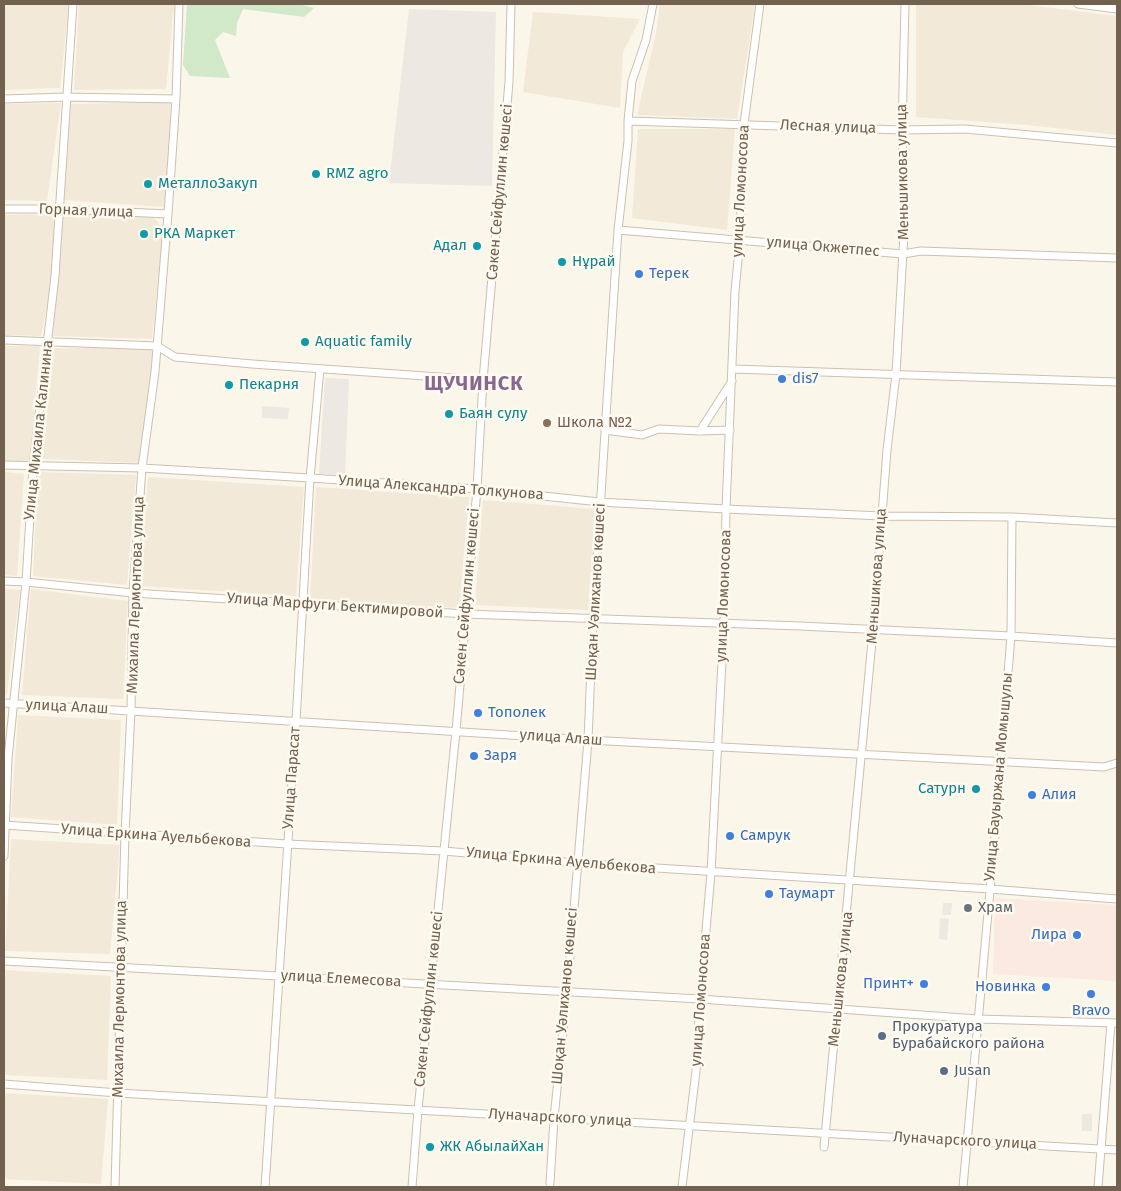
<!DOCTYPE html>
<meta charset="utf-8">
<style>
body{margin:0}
#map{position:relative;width:1121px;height:1191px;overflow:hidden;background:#fbf6ea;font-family:"Fira Sans",sans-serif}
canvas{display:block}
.frame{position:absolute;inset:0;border:5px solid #73614f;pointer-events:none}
</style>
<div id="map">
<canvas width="1121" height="1191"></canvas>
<div class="frame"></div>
</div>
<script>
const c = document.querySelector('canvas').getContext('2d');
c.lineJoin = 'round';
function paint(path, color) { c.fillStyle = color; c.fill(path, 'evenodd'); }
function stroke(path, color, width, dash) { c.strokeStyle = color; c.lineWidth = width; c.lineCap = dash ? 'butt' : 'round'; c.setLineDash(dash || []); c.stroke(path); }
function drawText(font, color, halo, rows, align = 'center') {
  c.font = font + ' "Fira Sans",sans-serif'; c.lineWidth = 5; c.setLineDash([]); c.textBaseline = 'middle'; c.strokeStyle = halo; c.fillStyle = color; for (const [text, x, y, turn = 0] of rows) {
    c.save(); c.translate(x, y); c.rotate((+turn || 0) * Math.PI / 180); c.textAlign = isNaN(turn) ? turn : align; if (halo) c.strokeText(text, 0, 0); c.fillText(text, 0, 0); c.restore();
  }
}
const residential = new Path2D(`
 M4 4H69L60 88 4 90Z
 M79 4H174L166 89 74 90Z
 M660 4H755L737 119 637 115 656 33Z
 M916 4H1020L1117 16V135L1027 125 916 117Z
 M533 12 640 19 623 52 620 108 523 92Z
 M171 102 165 207 63 200 71 104Z
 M61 103 47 201 4 200V104Z
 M638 129H735L727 230 632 218Z
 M54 214V274L41 336 4 335V215Z
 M62 214 153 217 159 223 163 231 152 339 53 336Z
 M4 346H40L30 463 4 461Z
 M52 348H154L140 463 43 459Z
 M4 472 24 474 17 576 4 575Z
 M38 472 136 475 127 585 33 576Z
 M148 477 304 487 296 596 139 586Z
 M316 487 469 497 459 608 310 600Z
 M483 500 595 509 588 610 475 605Z
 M4 589 20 590 7 694H4Z
 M31 589 128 601 123 699 22 695Z
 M18 715 121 720 117 825 11 817Z
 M11 839 120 845 110 954 5 951Z
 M4 970 111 976 107 1080 4 1075Z
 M4 1093 108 1099 101 1184 4 1179Z`);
const commercial = new Path2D(`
 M995 898 1117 905V981L993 974Z`);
const industrial = new Path2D(`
 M409 9 496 12 492 186 389 183Z
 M325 378 349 379 345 475 319 474Z
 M262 406 289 408 288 419 262 418Z
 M943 903H952L951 915H942Z
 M940 918 949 919 947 940 939 939Z
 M1082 1114H1092V1131H1082Z`);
const green = new Path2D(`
 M187 4H298L314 8 304 17 243 9 237 23 236 36 223 32 215 40 230 78 190 76 183 65Z`);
const minor = new Path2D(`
 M1078 4 1117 9
 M4 99 66 97 176 99
 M628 121 902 130 965 129 1117 143
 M4 209H59L168 214
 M618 230 903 254 921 251 1117 258
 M4 340 157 346 175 357 252 364 483 380
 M733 369 1117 382
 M605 430 642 435 659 429 700 431 730 430
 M700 431 732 381
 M4 465 142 468 310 478 477 489 600 502 726 509 881 516 1012 517 1117 523
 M4 581 26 582 133 593 466 614 800 626 1011 636 1117 643
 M4 703 588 740 1104 767 1117 763
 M4 825 287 844 444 851 577 863 990 889 1117 899
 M4 856 8 758 26 582 33 467 55 276 73 4
 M4 961 700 999 978 1019 1117 1023
 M4 1084 118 1093 1117 1150
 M824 1147 873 631 887 450 896 374 905 216 902 130 905 4
 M550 1183 554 1118 567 993 588 740 593 619 618 230 628 141V121L632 81 646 40 653 4
 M115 1187 125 834 131 710 133 593 142 468 155 372 168 214 176 99 179 4
 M265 1187 296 721 310 478 320 369
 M412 1187 418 1110 456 731 477 489 483 380 509 82 511 4
 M682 1187 696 1071 700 999 711 873 724 623 726 509 735 291 740 240 744 124 760 4
 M963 1187 994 847 1011 636 1012 517
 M1098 1187 1111 1023`);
const markers = [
 [316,174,5,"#0f9aa8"],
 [148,184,5,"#0f9aa8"],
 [144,234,5,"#0f9aa8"],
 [477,246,5,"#0f9aa8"],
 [562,262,5,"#0f9aa8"],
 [639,274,5,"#3f7fe0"],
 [305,342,5,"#0f9aa8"],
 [782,379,5,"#3f7fe0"],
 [229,385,5,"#0f9aa8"],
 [449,414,5,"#0f9aa8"],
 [547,423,5,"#8d6e63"],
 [478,713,5,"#3f7fe0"],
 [474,756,5,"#3f7fe0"],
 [976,789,5,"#0f9aa8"],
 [1032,795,5,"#3f7fe0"],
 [730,836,5,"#3f7fe0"],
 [769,894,5,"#3f7fe0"],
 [968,908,5,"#6b7280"],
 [1077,935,5,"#3f7fe0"],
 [924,984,5,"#3f7fe0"],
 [1046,987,5,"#3f7fe0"],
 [1091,994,5,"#3f7fe0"],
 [882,1036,5,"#5c6f8a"],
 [944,1071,5,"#5c6f8a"],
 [430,1147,5,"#0f9aa8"]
];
const streetNames = [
 ["Лесная улица",828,127,2],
 ["Меньшикова улица",903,172,-91],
 ["улица Ломоносова",741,191,-87],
 ["Сәкен Сейфуллин көшесі",500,192,-85],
 ["Горная улица",86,211,2],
 ["улица Окжетпес",823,247,5],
 ["Улица Михаила Калинина",39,430,-84],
 ["Улица Александра Толкунова",441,488,4],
 ["Меньшикова улица",877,576,-86],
 ["Шоқан Уәлиханов көшесі",596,592,-87],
 ["Михаила Лермонтова улица",136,595,-88],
 ["Сәкен Сейфуллин көшесі",467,596,-85],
 ["улица Ломоносова",724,596,-88],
 ["Улица Марфуги Бектимировой",335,606,4],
 ["улица Алаш",67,707,3],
 ["улица Алаш",561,738,4],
 ["Улица Бауыржана Момышулы",999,777,-85],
 ["Улица Парасат",292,778,-86],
 ["Улица Еркина Ауельбекова",156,836,4],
 ["Улица Еркина Ауельбекова",561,861,5],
 ["улица Елемесова",341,979,3],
 ["Меньшикова улица",841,979,-84],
 ["Шоқан Уәлиханов көшесі",565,996,-85],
 ["Михаила Лермонтова улица",120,999,-89],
 ["Сәкен Сейфуллин көшесі",429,999,-84],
 ["улица Ломоносова",701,1000,-86],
 ["Луначарского улица",560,1118,3],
 ["Луначарского улица",965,1141,3]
];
const cultureNames = [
 ["RMZ agro",326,174],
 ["МеталлоЗакуп",158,184],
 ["РКА Маркет",154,234],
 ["Адал",467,246,"right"],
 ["Нұрай",572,262],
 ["Aquatic family",315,342],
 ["Пекарня",239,385],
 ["Баян сулу",459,414],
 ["Сатурн",966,789,"right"],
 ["ЖК АбылайХан",440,1147]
];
const shopNames = [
 ["Терек",649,274],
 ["dis7",792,379],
 ["Тополек",488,713],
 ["Заря",484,756],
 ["Алия",1042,795],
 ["Самрук",740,836],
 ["Таумарт",779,894],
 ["Лира",1067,935,"right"],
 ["Принт+",914,984,"right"],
 ["Новинка",1036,987,"right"],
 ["Bravo",1091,1011,"center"]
];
const educationNames = [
 ["Школа №2",557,423]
];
const worshipNames = [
 ["Храм",978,908]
];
const serviceNames = [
 ["Прокуратура",892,1027],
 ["Бурабайского района",892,1044],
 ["Jusan",954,1071]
];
const districtNames = [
 ["ЩУЧИНСК",474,384]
];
paint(residential, '#f2e9d9');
paint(commercial, '#faeadf');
paint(industrial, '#ece8e2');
paint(green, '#d1e8c9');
stroke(minor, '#ccc0b0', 9);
stroke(minor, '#fff', 7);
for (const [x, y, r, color] of markers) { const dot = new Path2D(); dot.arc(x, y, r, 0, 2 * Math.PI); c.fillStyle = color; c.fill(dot); stroke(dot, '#fefaf0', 2); }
drawText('15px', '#73614f', '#fefaf0', streetNames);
drawText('15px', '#0d838f', '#fefaf0', cultureNames, 'left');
drawText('15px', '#366cbe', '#fefaf0', shopNames, 'left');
drawText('15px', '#785e54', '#fefaf0', educationNames, 'left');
drawText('15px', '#5b616d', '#fefaf0', worshipNames, 'left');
drawText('15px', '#4e5e75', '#fefaf0', serviceNames, 'left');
c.letterSpacing = '1px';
drawText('bold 20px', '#87678f', '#fefaf0', districtNames);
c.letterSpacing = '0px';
</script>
